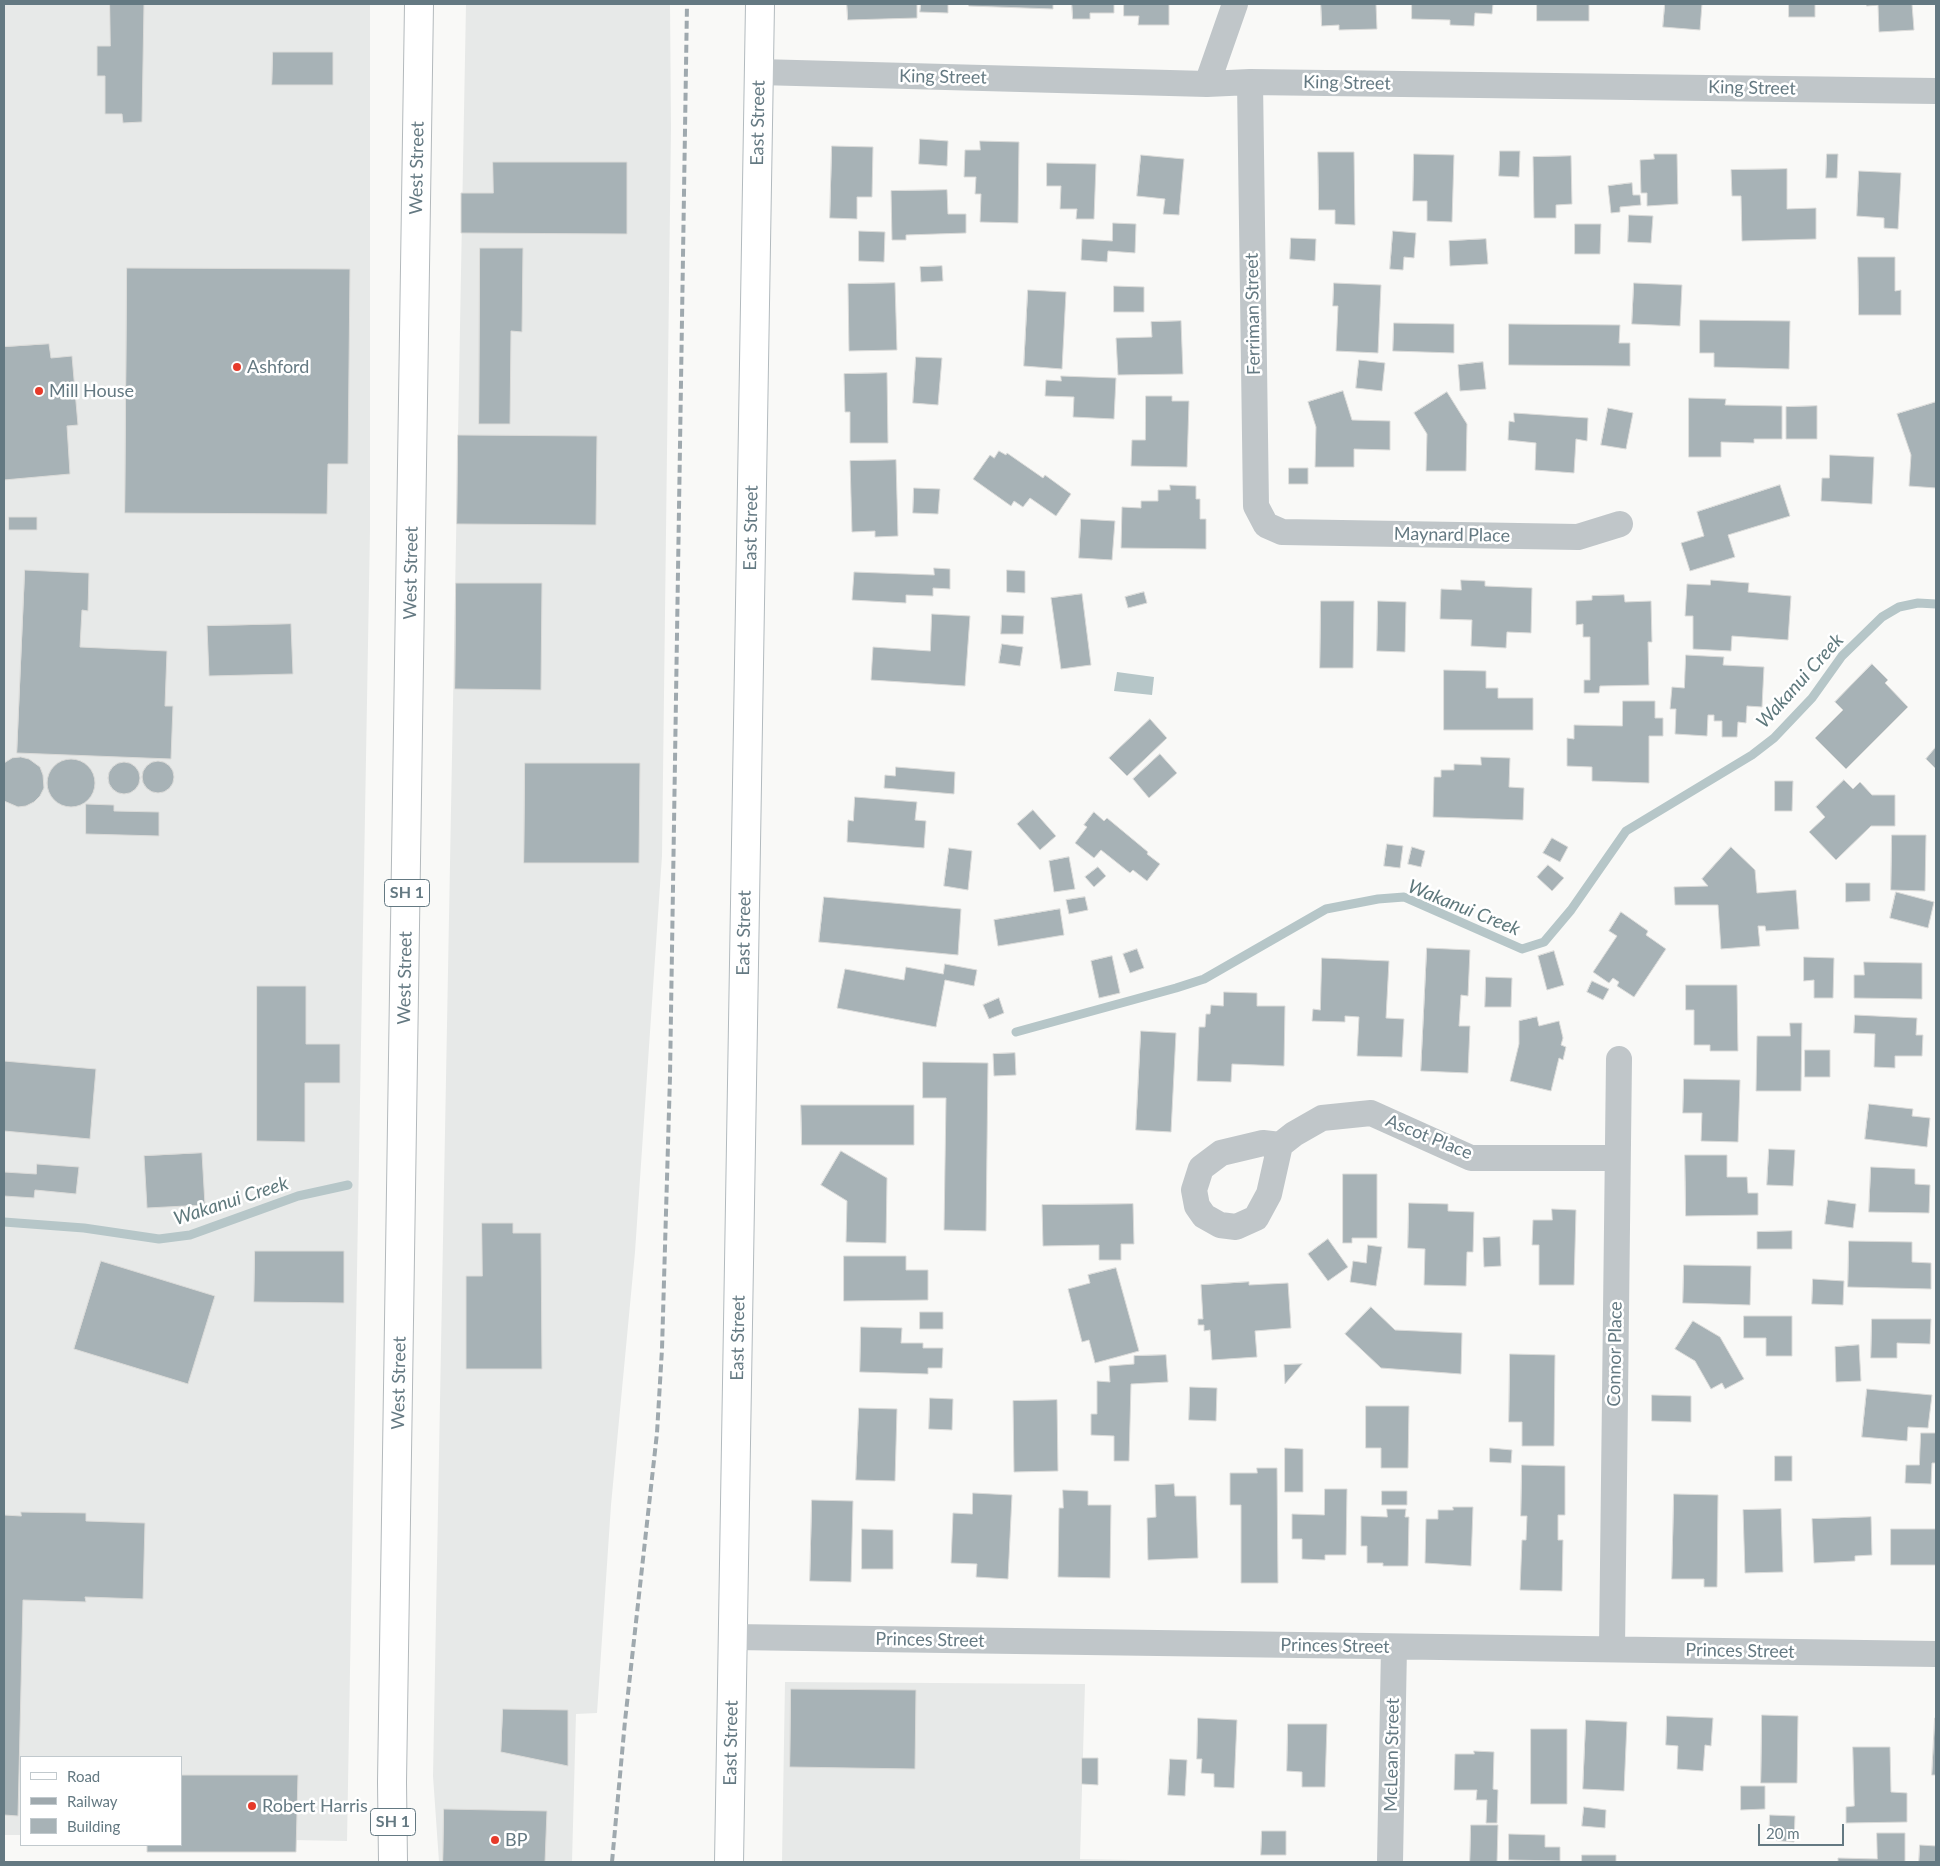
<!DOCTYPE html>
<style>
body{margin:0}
#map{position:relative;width:1940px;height:1866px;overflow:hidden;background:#f9f9f7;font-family:Lato,sans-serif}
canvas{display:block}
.frame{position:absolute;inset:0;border:5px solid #647982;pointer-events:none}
.legend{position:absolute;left:20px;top:1756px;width:162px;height:90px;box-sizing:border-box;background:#fff;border:1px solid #c1c9cd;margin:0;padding:6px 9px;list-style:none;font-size:15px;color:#647982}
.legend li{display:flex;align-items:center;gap:10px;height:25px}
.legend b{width:25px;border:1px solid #c1c9cd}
.scale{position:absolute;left:1758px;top:1824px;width:86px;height:22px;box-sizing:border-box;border:2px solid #647982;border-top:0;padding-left:6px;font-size:15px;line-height:18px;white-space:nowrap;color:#647982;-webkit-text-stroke:4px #fff;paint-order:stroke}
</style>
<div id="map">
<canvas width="1940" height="1866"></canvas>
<div class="frame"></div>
<ul class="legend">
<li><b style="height:6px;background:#fff"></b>Road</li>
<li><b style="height:6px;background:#9fa9ae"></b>Railway</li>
<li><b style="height:14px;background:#a7b2b6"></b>Building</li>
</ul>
<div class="scale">20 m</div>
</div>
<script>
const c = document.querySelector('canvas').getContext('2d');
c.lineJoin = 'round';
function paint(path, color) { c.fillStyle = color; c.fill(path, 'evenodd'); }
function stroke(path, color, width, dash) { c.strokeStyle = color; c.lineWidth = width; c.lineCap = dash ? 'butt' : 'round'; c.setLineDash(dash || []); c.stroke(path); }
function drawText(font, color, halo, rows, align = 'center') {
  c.font = font + ' Lato,sans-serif'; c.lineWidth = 5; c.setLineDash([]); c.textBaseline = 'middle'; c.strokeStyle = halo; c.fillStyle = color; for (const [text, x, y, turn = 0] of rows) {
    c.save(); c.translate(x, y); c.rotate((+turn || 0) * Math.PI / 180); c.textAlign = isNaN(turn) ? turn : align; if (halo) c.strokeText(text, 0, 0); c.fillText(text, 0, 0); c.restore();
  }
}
const built = new Path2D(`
 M4 4H370V530L347 1841 181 1838V1757H21V1835H4Z
 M466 4H670L671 128 662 856 635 1252 611 1505 597 1713 576 1714 572 1862H439L433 1776Z
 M785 1682 1085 1684 1080 1859 1231 1862H782Z`);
const water = new Path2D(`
 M1117 672 1154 677 1152 695 1114 691Z`);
const stream = new Path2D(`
 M1016 1032 1176 988 1204 979 1326 909 1378 899 1404 897 1522 949 1544 942 1571 910 1626 831 1752 755 1774 738 1812 698 1842 656 1882 617 1899 607 1918 603 1936 604
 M4 1222 84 1228 159 1239 190 1235 298 1196 348 1185`);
const building = new Path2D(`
 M110 4H144L142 122 123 123 122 114H105V76H97V46H110Z
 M847 4H917V18L848 20Z
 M921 4H948V13L920 12Z
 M969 4H1053V9L969 6Z
 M1072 4H1114V13H1090V19H1073Z
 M1124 4H1169V25H1138L1139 16H1124Z
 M1321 4H1376L1377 29 1339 30V25L1322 26Z
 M1412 4H1493L1492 14 1475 13 1474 26 1450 25V20L1412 19Z
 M1537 4H1589V21H1537Z
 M1665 4H1702L1700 30 1663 27Z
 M1789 4H1815V17H1789Z
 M1867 4H1912L1914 30 1879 32 1878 5 1867 6Z
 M273 52H333V85H272Z
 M920 139 948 141 947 166 919 164Z
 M980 141 1019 142 1018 223 980 222 981 194H975L976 177H964L965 150H980Z
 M832 146 873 147 872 197H857V219L830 218Z
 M1500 151H1520L1519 177 1499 176Z
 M1318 152H1354L1355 225 1335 224V210H1319Z
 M1414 154 1454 155 1452 222 1427 221V201H1413Z
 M1654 154H1677L1678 204 1647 206V193H1641L1640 160 1654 159Z
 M1827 154H1838L1837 178H1826Z
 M1141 155 1184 159 1179 215 1163 214 1165 199 1137 196Z
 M1571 156 1572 204 1556 205V218H1534L1533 157Z
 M493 162H627V234L461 233V193H493Z
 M1047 163 1096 164 1094 219H1076L1077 209H1060L1061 186H1047Z
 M1787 169V209L1816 208V239L1742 241 1741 196H1732L1731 170Z
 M1859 171 1901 173 1898 229 1884 228V218L1857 216Z
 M1632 183 1633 195H1640L1641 205 1620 207V212L1611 213 1608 186Z
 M947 190 948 214H966V233L906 235V240H892L891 191Z
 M1629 215 1653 216 1651 243 1628 242Z
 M1113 223 1136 224 1135 253 1108 251 1107 262 1081 260 1082 239 1112 241Z
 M1575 224H1601L1600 254H1575Z
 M859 231 885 232 884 262 859 261Z
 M1393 231 1416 233 1414 258 1404 257 1403 270 1390 269Z
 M1291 238 1316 239 1315 261 1290 259Z
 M1486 239 1488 264 1450 266 1449 241Z
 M480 248H523L522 332 511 331 510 424H479Z
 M1858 257H1895V291L1901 290V315H1859Z
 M942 266 943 281 921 282 920 267Z
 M127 268 350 269 348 464H328L327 514 125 513Z
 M895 283 897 350 849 351 848 284Z
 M1334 283 1381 285 1378 353 1336 351 1338 306H1333Z
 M1634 283 1682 285 1680 326 1632 324Z
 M1114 286 1144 287V312H1114Z
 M1028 290 1066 292 1062 369 1024 366Z
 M1700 320 1790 321 1789 369 1714 367V353H1700Z
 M1181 321 1183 374 1118 375 1116 338 1152 337 1151 322Z
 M1394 323 1454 324V353L1393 351Z
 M1509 324 1620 325 1619 343H1630V366L1509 365Z
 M49 344 51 358 72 356 78 425 67 426 70 474 4 480V347Z
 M916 357 942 358 938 405 913 403Z
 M1359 360 1385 363 1382 391 1356 388Z
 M1483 362 1486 389 1460 391 1458 365Z
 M887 373 888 443H850V412H845L844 374Z
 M1061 376 1116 378 1114 419 1073 417 1074 397 1045 396 1046 380 1061 381Z
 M1343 391 1352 420 1390 421V450L1354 449V467H1315L1316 427 1308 402Z
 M1447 392 1467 424 1466 471H1426L1427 434 1414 413Z
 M1146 396H1172V401H1189L1187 467 1131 466 1132 440H1145Z
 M1689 398 1726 399 1725 405 1782 406V439H1754V443L1721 442V457H1689Z
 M1936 402V488L1909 486 1911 455 1897 414Z
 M1817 406V439H1786V407Z
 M1608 408 1633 413 1626 449 1601 445Z
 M1514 413 1588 418 1587 441 1576 439 1574 473 1535 470 1536 443 1508 440 1509 421 1514 422Z
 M458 435 597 436 596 525 457 524Z
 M999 451 1006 455 1007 453 1043 478 1045 475 1071 494 1056 516 1030 498 1023 507 1014 501 1011 506 973 479 990 455 994 458Z
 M1830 455 1874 457 1872 504 1821 501 1822 478H1829Z
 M896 460 898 536 875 537V531L852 532 850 461Z
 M1289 468H1308V484H1289Z
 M1170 485 1196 486V499H1200V519H1206V549L1121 548 1122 507 1141 508V501H1158V490H1170Z
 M1780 485 1790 516 1728 535 1735 557 1690 571 1681 543 1704 536 1697 512Z
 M914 488 940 489 938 514 913 513Z
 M9 517H37V530H9Z
 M1081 519 1115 521 1112 560 1079 558Z
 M934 568 950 569V589L933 588V596L906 595V603L852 600 854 572 934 575Z
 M25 570 89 573 88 611 82 610 80 647 167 651 165 706H173L171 759 17 753Z
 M1007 570 1025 571V593L1007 592Z
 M1461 580 1485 581V586L1532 588 1531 633 1507 632 1506 648 1471 646 1472 620 1440 619 1441 589 1461 590Z
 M1711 580 1749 583 1748 592 1791 596 1788 640 1732 636 1731 651 1693 649V616H1685L1687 584 1710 585Z
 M456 583H542L541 690 455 689Z
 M1144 592 1147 603 1128 608 1125 597Z
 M1082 594 1091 665 1061 669 1051 598Z
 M1624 595 1625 602 1651 601 1652 642H1648L1649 685 1600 686 1599 693H1584V680H1590V637H1583V624L1576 625V601L1592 600V596Z
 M1321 601H1354L1353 668H1320Z
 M1378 601 1406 602 1405 652 1377 651Z
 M932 614 970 616 965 686 871 680 873 647 930 651Z
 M1002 615 1024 616 1023 634H1001Z
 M291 624 293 674 209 676 207 626Z
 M1002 644 1023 647 1020 666 999 663Z
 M1686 655 1724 657 1723 665 1764 667 1762 707 1747 706 1746 723 1738 722 1737 737H1722V721H1714V715H1708L1707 736 1675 734 1676 709H1670L1672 687 1684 688Z
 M1872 664 1888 680 1885 683 1908 707 1846 769 1815 738 1843 710 1835 702Z
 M1444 670 1486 671V688H1498V698H1533V730H1444Z
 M1623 701H1655V718H1663V736H1649V783L1592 781V767L1567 766V738L1574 739V725L1622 726Z
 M1150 719 1167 738 1127 776 1109 758Z
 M1936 747V769L1926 759Z
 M1160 754 1177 773 1149 798 1133 779Z
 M21 757 29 759 40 767 43 775 44 788 40 796 34 802 26 806 18 807 4 801V763L12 758Z
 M1481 757 1510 758 1509 787 1524 788 1523 820 1433 817 1434 777H1441V770H1454V764L1481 765Z
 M47 783a24 24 0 1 1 48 0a24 24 0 1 1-48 0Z
 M142 777a16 16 0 1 1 32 0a16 16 0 1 1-32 0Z
 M108 778a16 16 0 1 1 32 0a16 16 0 1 1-32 0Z
 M525 763H640L639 863H524Z
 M896 767 955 772 954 794 884 788 885 775 895 776Z
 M1844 780 1853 789 1860 782 1872 795H1895V826H1871L1836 860 1809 832 1825 817 1816 807Z
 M1775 781H1793L1792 811H1775Z
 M855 797 917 802 915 820 926 821 924 848 847 842 848 820 853 821Z
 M86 804 114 805V811L159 812V836L86 834Z
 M1033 810 1056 836 1040 850 1017 824Z
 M1094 812 1104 821 1107 818 1148 852 1147 854 1160 864 1147 881 1133 870 1130 873 1101 850 1094 858 1075 843 1087 827 1084 825Z
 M1892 835H1926L1925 891 1891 890Z
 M1552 838 1568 847 1560 862 1543 853Z
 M1387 844 1403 846 1400 868 1384 866Z
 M1412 847 1425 851 1421 867 1408 864Z
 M1731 847 1755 870 1757 893 1796 890 1799 929 1766 931 1765 926H1758L1760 946 1721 949 1718 905H1675L1674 887 1708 886 1702 879Z
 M949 848 972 851 968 890 944 886Z
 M1069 857 1075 889 1054 892 1049 861Z
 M1548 865 1564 878 1552 891 1537 877Z
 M1098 867 1106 876 1094 887 1085 877Z
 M1846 883H1870V901L1846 902Z
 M1896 892 1934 902 1928 928 1890 918Z
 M824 897 961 909 958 955 819 942Z
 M1085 897 1088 910 1069 914 1066 900Z
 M1060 909 1064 935 998 946 994 920Z
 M1621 912 1648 931 1646 935 1666 949 1634 997 1617 986 1619 982 1613 978 1609 983 1593 972 1617 936 1609 931Z
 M1427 948 1470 950 1468 996 1461 995 1459 1026H1470L1468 1073 1421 1071Z
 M1137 949 1144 968 1130 973 1123 954Z
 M1554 951 1564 985 1547 990 1538 956Z
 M1112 956 1120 993 1099 998 1091 961Z
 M1804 957 1834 958 1833 998H1814V980L1804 981Z
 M1322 958 1389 961 1386 1018 1404 1019 1402 1057 1357 1056 1359 1017 1345 1016V1022L1312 1021 1313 1009 1320 1010Z
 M1864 962 1922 963V999L1854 998V975H1864Z
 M945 964 977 970 974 986 945 980 936 1027 837 1008 845 969 904 980 906 967 943 974Z
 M1486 977 1512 978 1511 1007H1485Z
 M1592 981 1609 989 1603 1000 1587 992Z
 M1686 985H1737L1738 1051H1710V1045H1694V1010H1686Z
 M257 986H306V1044H340V1083H305V1142L257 1141Z
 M1224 992 1257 993V1006H1285L1284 1066 1232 1064 1231 1082 1197 1081 1199 1027H1205L1206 1014H1210L1211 1005 1223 1006Z
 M999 998 1004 1013 989 1019 983 1005Z
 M1855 1015 1917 1018 1916 1035H1923L1922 1056H1895V1068L1874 1067 1875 1034 1854 1033Z
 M1537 1017 1539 1026 1559 1021 1563 1038 1561 1045 1566 1047 1563 1060 1559 1058 1551 1091 1510 1081 1519 1044V1021Z
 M1790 1023H1802L1801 1091H1756L1757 1036H1790Z
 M1141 1031 1176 1033 1171 1132 1136 1130Z
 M1805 1050H1830V1077H1805Z
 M1015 1053 1016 1075 994 1076 993 1054Z
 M4 1061 96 1069 90 1139 4 1131Z
 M923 1062 988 1063 986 1231 944 1230 946 1098H923Z
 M1684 1079 1740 1080 1738 1142 1701 1141 1702 1113H1683Z
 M1869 1104 1913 1109 1912 1116 1930 1118 1927 1147 1865 1139Z
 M801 1105H914V1145H802Z
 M1769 1149 1795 1150 1793 1186 1767 1185Z
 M841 1151 887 1178 886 1243 846 1242 847 1201 821 1185Z
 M202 1153 205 1205 147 1208 144 1156Z
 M1685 1155H1727V1177H1747L1748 1193H1758V1215L1686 1216Z
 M37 1164 79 1167 76 1194 35 1190 34 1198 4 1196V1172L36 1174Z
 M1871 1167 1915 1169V1184L1930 1185 1929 1213 1869 1212Z
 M1343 1174H1377V1238H1352V1243H1343Z
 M1828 1200 1856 1204 1853 1228 1825 1224Z
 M1409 1203 1448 1204V1211L1474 1212 1473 1252H1467L1466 1286 1424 1285 1425 1249 1408 1248Z
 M1133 1204 1134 1244H1121V1260H1099V1245L1043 1246 1042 1205Z
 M1552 1209 1576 1210 1574 1285H1539V1245H1532L1533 1220H1552Z
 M482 1223H513V1233H541L542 1369H466V1276H482Z
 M1792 1231V1249H1757V1232Z
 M1500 1237 1501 1266 1484 1267 1483 1238Z
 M1328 1239 1348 1267 1328 1281 1308 1254Z
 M1849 1241 1912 1242V1262L1931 1263V1289L1848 1287Z
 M1368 1245 1382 1247 1376 1286 1350 1282 1353 1261 1366 1263Z
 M255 1251H344V1303L254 1302Z
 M844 1256H906V1270H928V1300L844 1301Z
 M101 1261 215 1296 188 1384 74 1349Z
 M1684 1265 1751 1266 1750 1305 1683 1303Z
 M1116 1268 1139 1351 1095 1363 1089 1340 1082 1342 1068 1289 1090 1283 1088 1275Z
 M1813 1279 1844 1281 1843 1305 1812 1304Z
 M1249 1282V1285L1288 1283 1291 1328 1255 1331 1257 1357 1212 1360 1210 1330 1204 1331V1325H1198V1319H1203L1201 1285Z
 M1371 1307 1395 1330 1462 1333 1461 1374 1381 1368 1345 1334Z
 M920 1312H943V1329H920Z
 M1744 1316H1792V1356H1766V1338H1744Z
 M1872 1319H1931L1930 1344 1897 1343V1358H1871Z
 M1693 1321 1720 1337 1744 1379 1725 1389 1722 1383 1711 1389 1695 1361 1675 1349Z
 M861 1327 902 1328 901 1343H923V1348H943L942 1368H928V1374L860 1372Z
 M1859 1345 1861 1381 1836 1382 1835 1347Z
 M1510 1354 1555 1355 1554 1446H1522V1422H1509Z
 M1166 1355 1168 1382 1131 1384 1129 1461H1114V1436L1091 1435V1414H1097V1381L1110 1382 1109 1366 1134 1364V1356Z
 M1302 1364 1285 1384 1284 1365Z
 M1190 1387 1217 1388 1216 1421 1189 1420Z
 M1867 1389 1932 1395 1928 1428 1908 1427 1907 1441 1862 1437Z
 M1652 1395 1691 1396V1422L1652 1421Z
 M930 1398 953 1399 952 1430 929 1429Z
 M1057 1400 1058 1471 1014 1472 1013 1401Z
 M1366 1406H1409L1408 1468H1381V1448H1366Z
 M859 1408 897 1409 895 1481 856 1480Z
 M1921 1433H1936V1463H1932L1931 1484 1905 1483 1906 1465H1919Z
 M1285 1448 1303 1449V1492H1285Z
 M1490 1448 1512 1450 1511 1463 1490 1462Z
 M1775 1456H1792V1481H1775Z
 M1522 1465 1565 1466V1515H1558V1540H1563L1562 1591 1520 1590 1522 1540H1526L1527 1516H1521Z
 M1257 1468H1277L1278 1583H1241V1505H1230V1473H1257Z
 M1174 1484 1175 1496H1196L1198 1558 1148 1560 1147 1518 1156 1517 1155 1485Z
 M1325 1489H1347L1346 1555H1325V1560L1302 1559V1539H1292V1514L1324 1515Z
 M1063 1490 1088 1491V1505H1111L1110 1578 1058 1577 1059 1508H1063Z
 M1382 1491H1407V1505H1382Z
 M973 1493 1012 1495 1008 1579 976 1577 977 1564 951 1563 953 1513 972 1514Z
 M1674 1494 1718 1495 1717 1587H1704V1579H1672Z
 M812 1500 853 1501 851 1582 810 1581Z
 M1453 1507H1473L1471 1566 1425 1563 1426 1519H1438V1510H1453Z
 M1387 1509H1406L1405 1517H1409L1408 1566H1383V1563H1367V1546H1361V1516L1387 1517Z
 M1781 1509 1783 1572 1745 1573 1743 1510Z
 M21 1512 86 1513V1521L145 1523 143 1599 85 1597 86 1602 23 1600 18 1816 4 1815V1515L21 1516Z
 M1871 1517 1872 1555 1855 1556V1561L1814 1563 1812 1519Z
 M862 1529 893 1530V1569H862Z
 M1891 1529H1936V1565H1891Z
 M791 1689 916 1690 915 1769 790 1767Z
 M503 1709 568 1710V1766L501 1752Z
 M1762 1715 1798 1716 1797 1783H1761Z
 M1667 1716 1713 1718 1711 1746 1705 1745 1703 1771 1677 1769 1678 1746 1666 1745Z
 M1198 1718 1237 1720 1234 1788 1214 1787V1774L1201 1773 1202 1759H1197Z
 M1935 1718H1936V1775H1932Z
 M1586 1720 1627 1722 1624 1791 1583 1789Z
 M1288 1724H1327L1325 1787H1302V1772L1287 1771Z
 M1531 1729H1567V1804H1531Z
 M1853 1747H1890L1891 1792 1907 1793V1822L1846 1823V1807L1854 1806Z
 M1474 1751 1494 1752 1493 1789 1498 1790 1497 1823H1486L1487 1800H1476L1477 1790H1454L1455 1754H1474Z
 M1082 1758H1098V1785L1082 1784Z
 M1170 1759 1187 1760 1185 1796 1168 1795Z
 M181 1775H298L296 1852H147V1845H181Z
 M1741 1786H1765V1809L1741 1810Z
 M1584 1807 1606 1810 1605 1828 1582 1826Z
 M444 1809 547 1811 545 1862H443Z
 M1770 1815 1795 1816 1794 1842 1769 1840Z
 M1471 1825H1498L1497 1862H1470Z
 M1262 1831H1286V1855H1261Z
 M1877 1833H1905V1862H1838V1858L1877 1859Z
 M1509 1834 1545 1835V1847H1560V1861L1509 1860Z
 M1920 1845 1936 1846V1862H1919Z
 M1582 1855H1616V1862H1582Z`);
const minor = new Path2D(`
 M759 72 1207 84 1250 82 1936 91
 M1250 82 1256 506 1266 525 1282 532 1578 537 1620 524
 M1207 84 1235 4
 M1280 1145 1263 1143 1221 1153 1201 1168 1194 1190 1197 1206 1204 1216 1220 1225 1236 1227 1256 1218 1269 1194 1280 1145 1294 1134 1322 1118 1371 1113 1471 1158H1617
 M733 1637 1936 1654
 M1612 1648 1619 1059
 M1390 1862 1394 1647`);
const secondary = new Path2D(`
 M729 1862 760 4`);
const trunk = new Path2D(`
 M393 1862 392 1782 419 4`);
const rail = new Path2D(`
 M612 1862 625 1721 657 1433 662 1349 670 1076 687 4`);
const markers = [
 [237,367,5,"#e63a2a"],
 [39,391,5,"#e63a2a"],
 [252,1806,5,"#e63a2a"],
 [495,1840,5,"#e63a2a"]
];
const shields = [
 [407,893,45],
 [393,1822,45]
];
const shieldNames = [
 ["SH 1",407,893],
 ["SH 1",393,1822]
];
const streetNames = [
 ["King Street",943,77,1],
 ["King Street",1347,83,1],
 ["King Street",1752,88,1],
 ["East Street",758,123,-89],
 ["West Street",417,168,-89],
 ["Ferriman Street",1253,314,-91],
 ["East Street",751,528,-89],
 ["Maynard Place",1452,535,1],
 ["West Street",411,573,-89],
 ["East Street",744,933,-89],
 ["West Street",405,978,-89],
 ["Ascot Place",1429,1137,22],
 ["East Street",738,1338,-89],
 ["Connor Place",1615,1354,-89],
 ["West Street",399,1383,-89],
 ["Princes Street",930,1640,1],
 ["Princes Street",1335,1646,1],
 ["Princes Street",1740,1651,1],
 ["East Street",731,1743,-89],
 ["McLean Street",1392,1755,-89]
];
const poiNames = [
 ["Ashford",247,367],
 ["Mill House",49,391],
 ["Robert Harris",262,1806],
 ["BP",505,1840]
];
const waterNames = [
 ["Wakanui Creek",1800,681,-48],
 ["Wakanui Creek",1464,908,22],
 ["Wakanui Creek",231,1201,-18]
];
paint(built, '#e7e9e8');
paint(water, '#b6c6c8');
stroke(stream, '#b6c6c8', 9);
paint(building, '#a7b2b6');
stroke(building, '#dbdbd9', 1);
stroke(secondary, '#b2babe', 30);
stroke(trunk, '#b3b9bc', 30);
stroke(minor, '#c0c6c9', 26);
stroke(secondary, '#fff', 28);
stroke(trunk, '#fff', 28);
stroke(rail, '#9fa9ae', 4, [8, 4]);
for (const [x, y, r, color] of markers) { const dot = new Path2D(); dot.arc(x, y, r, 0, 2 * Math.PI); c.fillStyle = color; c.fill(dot); stroke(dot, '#fff', 2); }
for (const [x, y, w] of shields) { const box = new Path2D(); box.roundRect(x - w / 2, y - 13.5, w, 27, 4); c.fillStyle = '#fff'; c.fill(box); stroke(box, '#647982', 1); }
drawText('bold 16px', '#647982', null, shieldNames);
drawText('18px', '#647982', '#fff', streetNames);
drawText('18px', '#647982', '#fff', poiNames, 'left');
drawText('italic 19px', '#5e787c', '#fff', waterNames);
</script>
